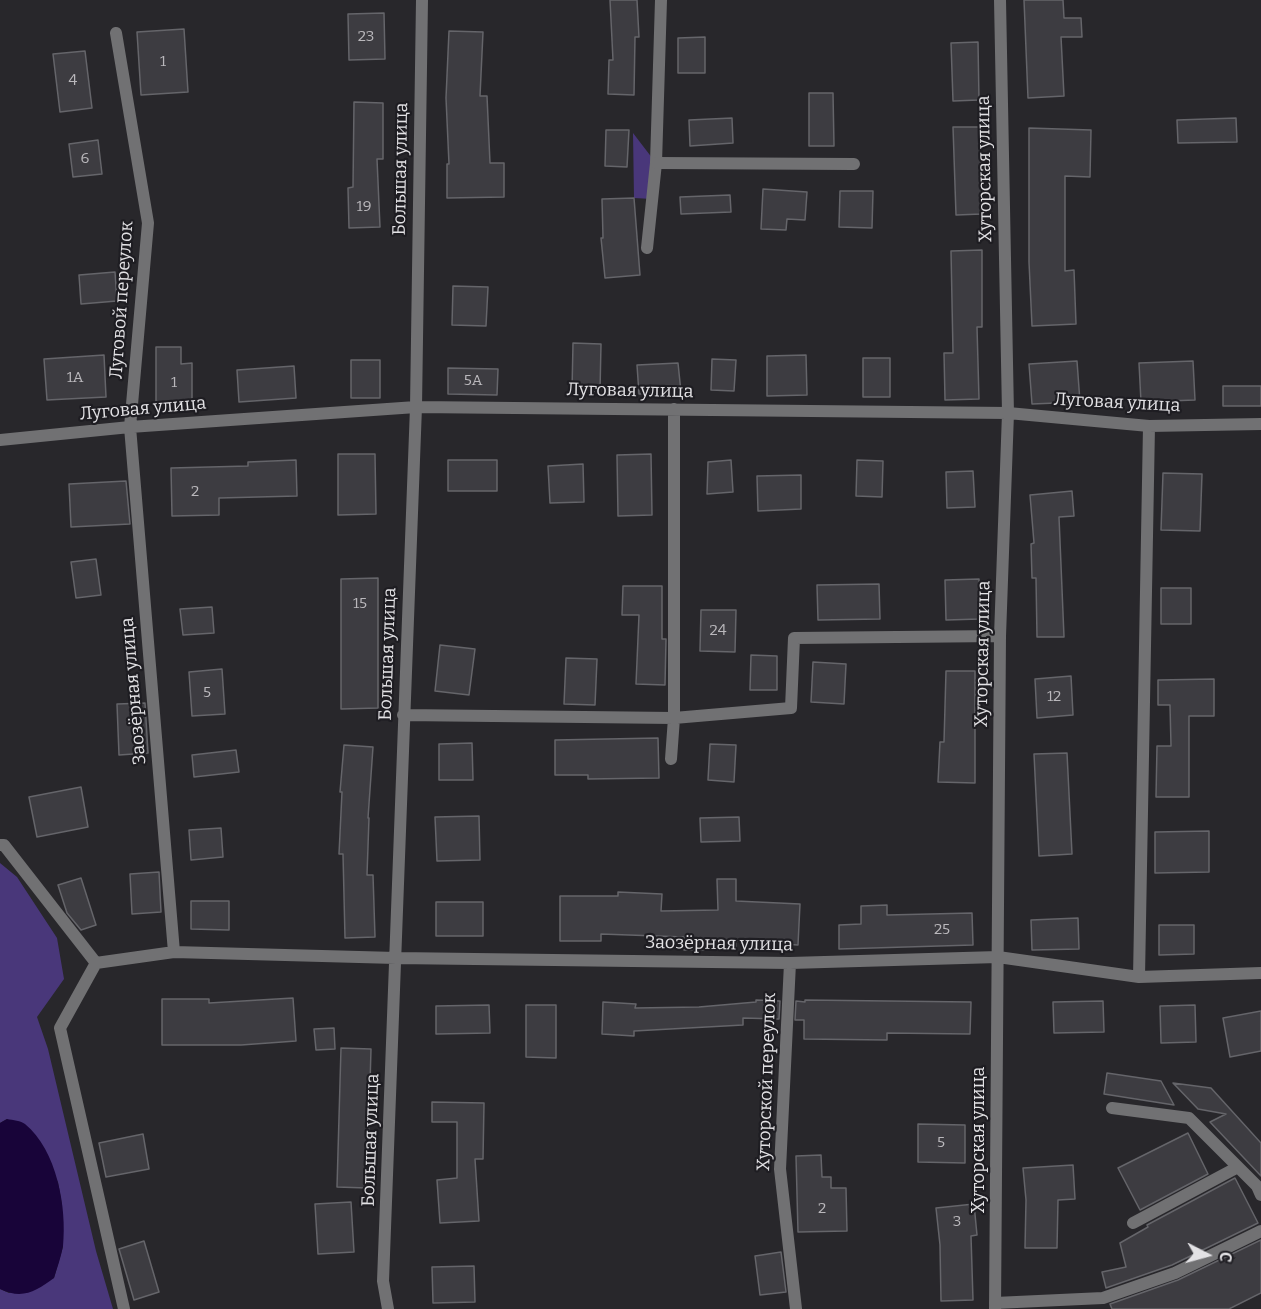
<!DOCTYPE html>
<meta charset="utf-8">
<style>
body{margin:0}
#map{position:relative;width:1261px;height:1309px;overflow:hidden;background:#28272b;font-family:Bitter,serif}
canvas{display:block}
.north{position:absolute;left:1177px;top:1225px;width:60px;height:60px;-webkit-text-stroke:4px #1e1d22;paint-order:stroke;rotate:96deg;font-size:16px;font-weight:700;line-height:24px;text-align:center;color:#e3e2e5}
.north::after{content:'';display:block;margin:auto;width:21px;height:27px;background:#e3e2e5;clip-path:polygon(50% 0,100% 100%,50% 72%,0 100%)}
</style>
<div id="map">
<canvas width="1261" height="1309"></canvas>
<div class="north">С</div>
</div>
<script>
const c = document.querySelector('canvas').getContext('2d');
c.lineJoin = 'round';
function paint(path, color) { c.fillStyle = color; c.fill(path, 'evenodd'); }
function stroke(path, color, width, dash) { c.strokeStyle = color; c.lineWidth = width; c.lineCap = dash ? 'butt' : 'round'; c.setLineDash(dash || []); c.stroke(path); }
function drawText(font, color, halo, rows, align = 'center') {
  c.font = font + ' Bitter,serif'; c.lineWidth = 4.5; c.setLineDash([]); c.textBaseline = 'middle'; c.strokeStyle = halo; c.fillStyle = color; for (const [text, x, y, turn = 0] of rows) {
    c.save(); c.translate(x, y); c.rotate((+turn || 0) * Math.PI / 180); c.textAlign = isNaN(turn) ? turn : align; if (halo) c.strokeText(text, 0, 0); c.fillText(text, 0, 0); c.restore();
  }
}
const green = new Path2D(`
 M633 133 656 163 652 199 634 198Z
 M0 863 17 877 57 938 64 979 37 1017 48 1049 96 1251 113 1309H0V1289L9 1293 54 1278 63 1247 62 1205 58 1182 7 1119 0 1123Z`);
const water = new Path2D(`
 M7 1119C13 1120 21 1121 25 1124 57 1150 67 1208 63 1246 61 1257 57 1268 54 1278 36 1291 23 1300 0 1289V1123Z`);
const building = new Path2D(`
 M610 0H637L639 37H635L634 95 608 94 609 60H613Z
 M1024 0H1063L1064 18H1081L1082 37H1061L1064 96 1028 98Z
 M384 13 385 59 349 60 348 14Z
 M184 29 188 92 141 95 137 32Z
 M449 31 483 32 480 96H487L490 163H504V197L447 198V164H449L446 98Z
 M705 37V73H678V38Z
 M978 42 979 100 953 101 951 43Z
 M85 51 92 108 60 112 53 54Z
 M809 93H833L834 146H809Z
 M354 102 383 103V159H377L380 227 349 228 348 188 353 187Z
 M732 118 733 143 690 146 689 120Z
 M1236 118 1237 142 1178 143 1177 120Z
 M953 127H980L982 214 956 215Z
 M1029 128 1091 130 1090 177 1065 176V271L1074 270 1076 324 1032 326 1029 262Z
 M606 130H629L627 167 605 166Z
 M98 140 102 174 73 177 69 144Z
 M763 189 807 192 805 220 787 219 786 230 761 229Z
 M840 191H873L872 228 839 227Z
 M730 195 731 212 681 214 680 197Z
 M634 198 640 275 605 278 601 238H603L602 199Z
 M982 250V327H977L979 399 945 400 944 353H953L951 251Z
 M115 272 117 301 81 304 79 275Z
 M453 286 488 287 486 326 452 325Z
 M573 343 601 344 600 391 572 390Z
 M156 347H181V364L192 363V402L156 403Z
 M104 355 106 397 47 400 44 359Z
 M806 355 807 395 767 396V356Z
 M863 358H890V397H863Z
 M712 359 736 360 734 391 711 390Z
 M351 360H380V398H351Z
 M1077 361 1080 402 1032 404 1029 364Z
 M1193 361 1195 400 1141 402 1139 363Z
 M678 363 681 392 639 394 637 365Z
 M294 366 296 398 239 402 237 370Z
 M448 368 498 369 497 395 448 394Z
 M1223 386H1261V406H1223Z
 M338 454H375L376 514 338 515Z
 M651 454 652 515 618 516 617 455Z
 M296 460 297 496 219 498V515L172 516 171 468 248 466V462Z
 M448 460H497V491H448Z
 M731 460 733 492 707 494 708 462Z
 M857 460 883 461 882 497 856 496Z
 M583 464 584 502 550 503 548 466Z
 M973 471 975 507 947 508 946 472Z
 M1163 473 1202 474 1200 531 1161 530Z
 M801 475V509L758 511 757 476Z
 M126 481 130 524 71 527 69 484Z
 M1072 491 1074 516 1059 517 1064 637H1037L1036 578H1032L1031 544 1034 543 1030 495Z
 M96 559 101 595 76 598 71 562Z
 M378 578V708L341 709V579Z
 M979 579 980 619 946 620 945 580Z
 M879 584 880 619 818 620 817 585Z
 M623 586H662V639H666L665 685 636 684 639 615H622Z
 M1161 588H1191V624H1161Z
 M212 607 214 633 183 635 180 609Z
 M701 610H736L735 652 700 651Z
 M440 645 475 649 469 695 435 691Z
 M751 655 777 656V690H750Z
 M566 658 597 659 595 705 564 704Z
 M813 662 846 664 844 704 811 702Z
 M222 669 225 714 192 716 189 672Z
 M946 671H975V783L938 782 940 742H944Z
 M1071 676 1073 715 1037 718 1035 679Z
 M1214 679V716H1189V797H1156L1157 746H1171L1170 705H1158V680Z
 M145 703 148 753 119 755 117 704Z
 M658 738 659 778 588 779V775H555V740Z
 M472 743 473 780H439V744Z
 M710 744 736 745 734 782 708 780Z
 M344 745 373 747 368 818H369L367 875H373L375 937 345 938 343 854H339L342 792H340Z
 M236 750 239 772 194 777 192 755Z
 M1067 753 1072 854 1039 856 1034 754Z
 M81 787 88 827 37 837 29 797Z
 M479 816 480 860 437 861 435 817Z
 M739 817 740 841 701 842 700 818Z
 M221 828 223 857 191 860 189 830Z
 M1209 831V872L1155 873V832Z
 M159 872 161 912 132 914 130 874Z
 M81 878 96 925 81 930 67 913 58 885Z
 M717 879H736V901L800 904 798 945 736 941V950H684V937L601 934V941H560V896H618V892L662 894 661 911 718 910Z
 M191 901H229V930L191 929Z
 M436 902H483V936H436Z
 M887 905V915L972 913 973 945 839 949V925L861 924V906Z
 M1078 918 1079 949 1032 950 1031 920Z
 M1159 925H1194V954L1159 955Z
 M293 998 296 1041 241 1045H162V999H209V1003Z
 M756 1000 780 1001 779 1019 743 1018V1025L634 1031V1036L602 1034 603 1002 636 1004 635 1008 699 1007 756 1002Z
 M805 1000 971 1002 970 1034 887 1033V1040L804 1039V1020H795L796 1001 805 1002Z
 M1103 1001 1104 1032 1054 1033 1053 1002Z
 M489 1005 490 1033 436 1034V1006Z
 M526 1005H556V1058L526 1057Z
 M1195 1005 1196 1042 1161 1043 1160 1006Z
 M1261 1011V1051L1230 1057 1223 1018Z
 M334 1028 335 1049 316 1050 314 1029Z
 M341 1048 371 1049 367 1188 337 1187Z
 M1107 1073 1161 1081 1174 1105 1104 1094Z
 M1173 1083 1211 1088 1261 1143V1176L1210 1122 1226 1114 1198 1109Z
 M432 1102 484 1103 483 1159H475L479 1221 440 1223 437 1180 457 1178V1122H432Z
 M918 1124 965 1125V1163L918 1162Z
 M1188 1133 1208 1174 1140 1210 1118 1168Z
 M143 1134 149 1169 106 1177 99 1143Z
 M821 1155 822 1177H831V1188H846L847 1231 798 1232 796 1156Z
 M1073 1165 1075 1199 1058 1200 1057 1248H1025L1026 1200 1023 1168Z
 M1235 1178 1258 1223 1172 1265 1106 1288 1102 1272 1126 1267 1120 1243 1148 1227 1147 1225Z
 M351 1202 354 1252 318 1254 315 1204Z
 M974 1204 977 1235 971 1236 973 1300 941 1301 940 1245 936 1208Z
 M1261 1240V1293L1229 1309H1112L1110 1304 1178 1280Z
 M144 1241 159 1292 134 1300 119 1249Z
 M781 1252 786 1292 760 1295 755 1256Z
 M474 1266 475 1302 433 1303 432 1267Z`);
const lane = new Path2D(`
 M647 248 656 163 661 0
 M1112 1108 1189 1118 1257 1186 1261 1195
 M1133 1223 1238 1167
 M995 1303 1103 1298 1175 1273 1261 1231`);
const street = new Path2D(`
 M116 33 148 223 130 427 174 952
 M656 163 854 164
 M0 440 130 427 416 407 1008 413 1149 426 1261 424
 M403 715 674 718 791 708 794 638 1000 636
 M671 759 674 718V409
 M0 845H4L96 963 174 952 396 958 790 963 998 957 1139 977 1261 973
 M96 963 60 1028 124 1309
 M790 963 780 1169 796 1309
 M1139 977 1149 426
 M388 1309 383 1281 416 407 422 0
 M995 1309 1000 636 1008 413 1000 0`);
const numberNames = [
 ["23",366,37],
 ["1",163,62],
 ["4",73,81],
 ["6",85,159],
 ["19",364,207],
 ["1А",75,378],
 ["5А",473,381],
 ["1",174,383],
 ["2",195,492],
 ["15",360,604],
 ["24",718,631],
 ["5",207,693],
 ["12",1054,697],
 ["25",942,930],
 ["5",941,1143],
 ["2",822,1209],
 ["3",957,1222]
];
const streetNames = [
 ["Большая улица",401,169,-89],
 ["Хуторская улица",985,169,-91],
 ["Луговой переулок",122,300,-86],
 ["Луговая улица",630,391,1],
 ["Луговая улица",1117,403,3],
 ["Луговая улица",143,409,-5],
 ["Большая улица",388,654,-88],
 ["Хуторская улица",983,654,-89],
 ["Заозёрная улица",134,691,-95],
 ["Заозёрная улица",719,944,1],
 ["Хуторской переулок",767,1082,-88],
 ["Большая улица",371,1140,-88],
 ["Хуторская улица",979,1140,-90]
];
paint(green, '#49377a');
paint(water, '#180439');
paint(building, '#3d3c41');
stroke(building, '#65656a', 1.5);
stroke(lane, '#717173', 12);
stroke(street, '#717173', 12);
drawText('15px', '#bab8bc', null, numberNames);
drawText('18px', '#e3e2e5', '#1e1d22', streetNames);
</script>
